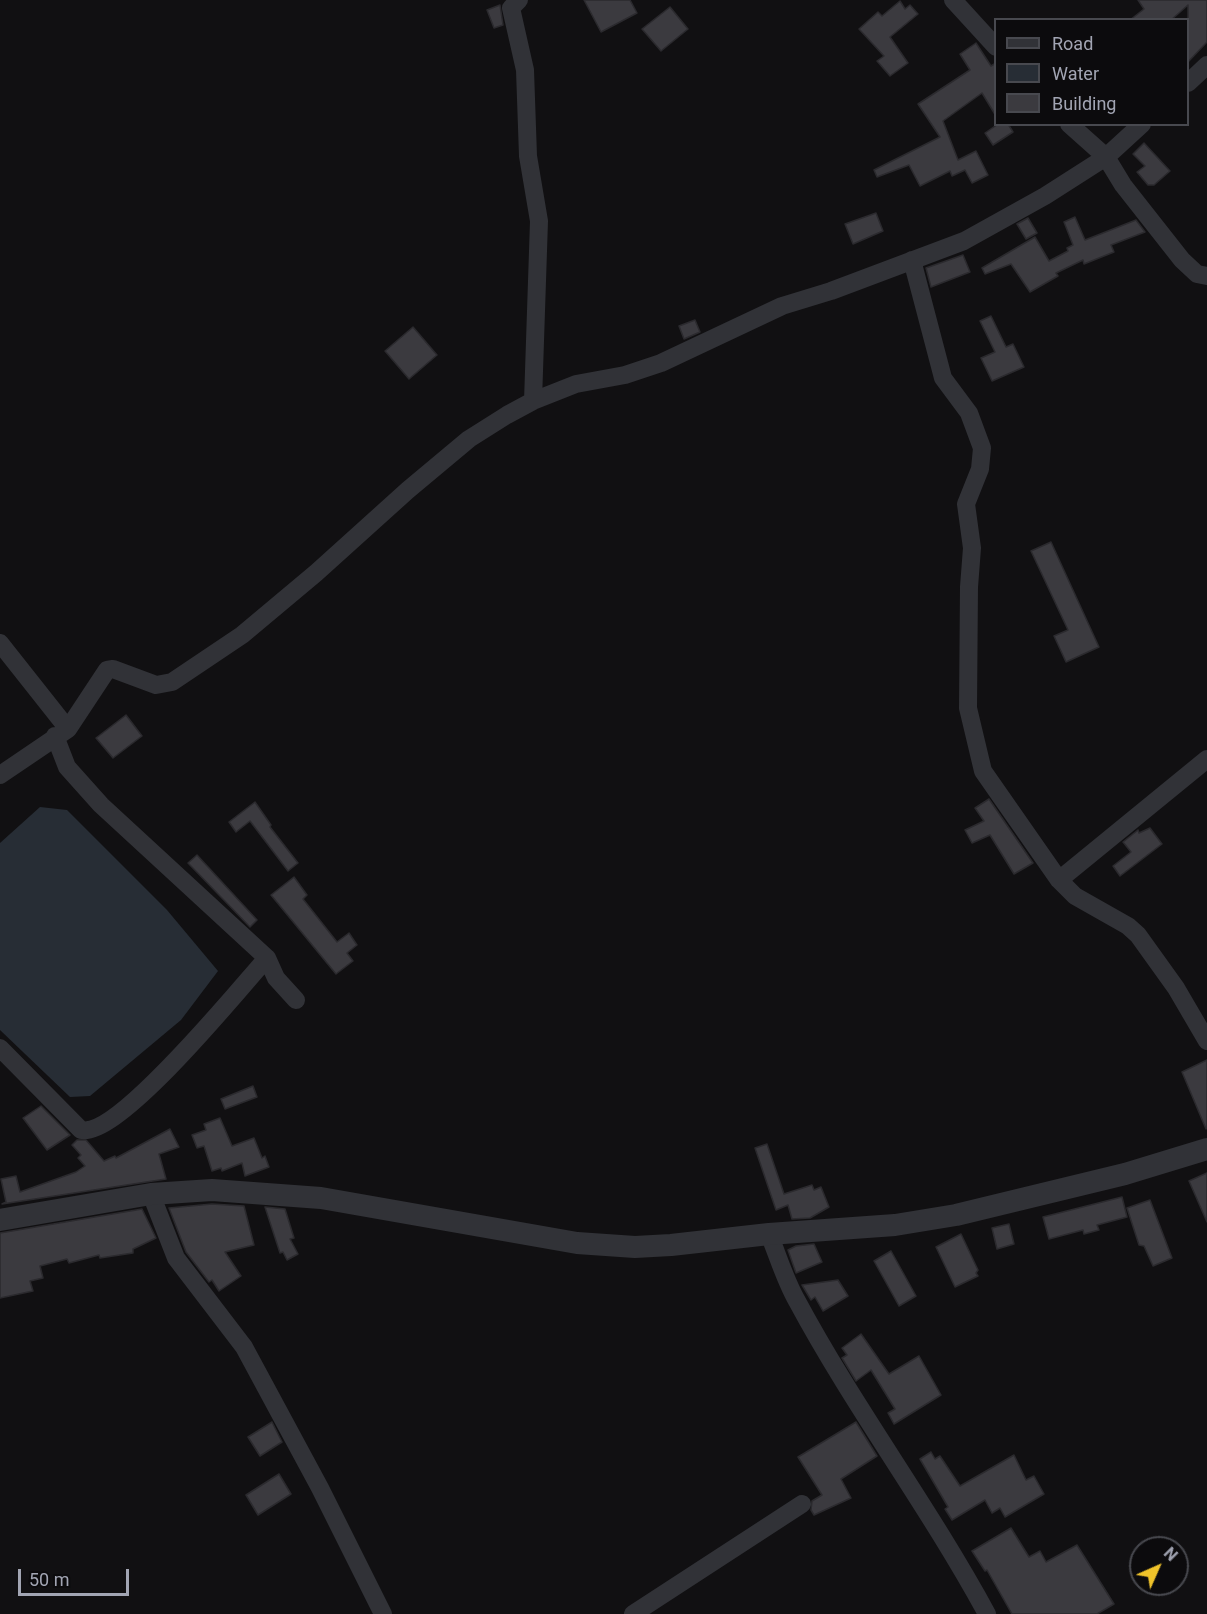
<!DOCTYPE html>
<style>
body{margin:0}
#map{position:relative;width:1207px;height:1614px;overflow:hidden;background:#111012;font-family:Roboto,sans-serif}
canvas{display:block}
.legend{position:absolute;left:994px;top:18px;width:195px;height:108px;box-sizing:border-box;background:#0c0b0d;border:2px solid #48494f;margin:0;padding:8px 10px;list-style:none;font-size:18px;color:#a2a5b3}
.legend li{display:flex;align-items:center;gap:12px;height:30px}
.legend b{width:30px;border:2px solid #48494f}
.north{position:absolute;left:1129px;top:1536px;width:60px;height:60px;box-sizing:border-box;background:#0c0b0d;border:2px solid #48494f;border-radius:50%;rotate:45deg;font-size:16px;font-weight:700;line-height:24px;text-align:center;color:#a2a5b3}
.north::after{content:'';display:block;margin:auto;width:21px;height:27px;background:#f0c32a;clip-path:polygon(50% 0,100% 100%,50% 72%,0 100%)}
.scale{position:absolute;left:18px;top:1569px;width:111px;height:27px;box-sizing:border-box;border:3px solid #a2a5b3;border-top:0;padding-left:8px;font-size:18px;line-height:21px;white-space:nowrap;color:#a2a5b3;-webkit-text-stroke:4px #0c0b0d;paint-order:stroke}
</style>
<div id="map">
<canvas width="1207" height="1614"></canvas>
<ul class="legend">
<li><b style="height:8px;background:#313237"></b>Road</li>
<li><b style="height:16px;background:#272d35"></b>Water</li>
<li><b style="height:16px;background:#3b3a3f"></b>Building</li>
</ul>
<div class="north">N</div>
<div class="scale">50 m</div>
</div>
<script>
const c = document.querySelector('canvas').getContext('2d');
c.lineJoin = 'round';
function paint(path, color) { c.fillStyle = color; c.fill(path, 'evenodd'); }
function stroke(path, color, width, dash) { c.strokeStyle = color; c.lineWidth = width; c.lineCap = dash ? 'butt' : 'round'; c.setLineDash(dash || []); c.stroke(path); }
const water = new Path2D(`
 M40 807 67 810 167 910 218 971 181 1020 90 1096 70 1097 0 1030V843Z`);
const building = new Path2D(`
 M584 0H630L637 13 601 32Z
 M1138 0H1207V42L1188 62V5L1171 20H1130L1144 9Z
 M900 1 905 9 910 5 918 14 890 37 908 63 890 76 877 61 884 56 859 29 878 12 882 16Z
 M500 5 503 25 494 28 487 10Z
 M670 7 688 29 661 51 642 29Z
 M976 43 991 66 996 63V116L982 93 943 121 958 160 976 151 988 175 972 183 965 170 952 176 950 171 920 186 909 165 877 177 874 170 940 137 918 104 970 70 960 54Z
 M998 124H1008L1013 132 993 145 985 133Z
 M1144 143 1170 171 1154 185H1148L1137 172 1145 166 1133 154Z
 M876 213 883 231 853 244 845 224Z
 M1075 217 1085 240 1136 220 1145 232 1111 245 1114 252 1084 264 1083 260 1056 273 1058 276 1030 292 1011 264 985 274 982 268 1035 237 1049 261 1068 251 1067 248 1073 245 1064 222Z
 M1028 218 1037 233 1026 239 1017 224Z
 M963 255 970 272 931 287 926 268Z
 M991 316 1006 347 1013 344 1024 367 992 381 981 358 995 352 980 321Z
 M695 320 700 332 684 339 679 326Z
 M413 327 437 355 409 379 385 351Z
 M1051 542 1099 647 1066 662 1054 636 1068 630 1031 551Z
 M126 715 142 736 113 758 96 738Z
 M989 799 1033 863 1014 874 990 835 972 843 965 830 984 821 975 808Z
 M255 802 271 825 270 827 298 863 288 871 250 821 236 832 229 822Z
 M1150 828 1162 844 1120 876 1113 866 1131 852 1123 842 1138 830 1139 833Z
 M197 855 257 920 250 927 188 863Z
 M294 877 307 895 303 899 337 942 349 933 357 945 347 953 353 961 336 974 271 895Z
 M1207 1060V1128L1206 1129 1182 1072Z
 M253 1086 257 1097 225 1109 221 1099Z
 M41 1106 70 1135 47 1150 23 1118Z
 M220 1118 232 1146 254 1138 262 1158 265 1156 269 1167 245 1176 242 1163 222 1171 221 1168 212 1171 204 1146 197 1148 192 1135 206 1130 204 1124Z
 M170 1129 179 1147 159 1154 166 1179 2 1204 6 1202 1 1179 16 1176 20 1192 76 1172 85 1166 78 1158 81 1155 72 1145 77 1140H86L104 1161 115 1156 116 1158Z
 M767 1144 784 1194 812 1185 814 1190 821 1187 829 1207 810 1218 792 1219 788 1205 776 1210 755 1148Z
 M1207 1173V1222L1189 1181Z
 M1122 1197 1127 1217 1097 1225 1099 1230 1084 1234 1083 1230 1049 1239 1043 1217Z
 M1150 1200 1172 1258 1153 1266 1144 1246 1139 1245 1127 1208Z
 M212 1204 244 1206 254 1245 225 1252 241 1276 219 1291 212 1280 209 1282 186 1252 169 1208Z
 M265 1207 285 1209 294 1238 290 1239 298 1254 287 1260 283 1252 280 1253Z
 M142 1209 156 1238 133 1249V1253L100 1258 99 1255 69 1263 67 1259 40 1266 43 1278 30 1281 33 1291 0 1298V1233Z
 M1009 1224 1014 1244 997 1249 992 1228Z
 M961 1234 978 1270 976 1273 978 1276 955 1287 936 1247Z
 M814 1244 822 1262 796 1273 788 1250 796 1246Z
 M891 1251 916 1296 899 1306 874 1261Z
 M838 1280 848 1296 823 1311 815 1297 811 1300 802 1285Z
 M861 1334 889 1374 919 1356 941 1395 894 1424 888 1413 895 1409 871 1370 856 1381 842 1358 847 1355 842 1348Z
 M272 1422 282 1442 260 1456 248 1437Z
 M856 1422 877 1456 841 1479 851 1498 814 1515 811 1510 812 1501 822 1495 798 1457Z
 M931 1452 935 1459 940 1456 960 1486 1014 1455 1026 1480 1034 1476 1044 1494 1005 1517 1000 1508 992 1513 985 1500 952 1520 945 1509 948 1507 920 1459Z
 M279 1474 291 1494 258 1515 246 1495Z
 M1011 1528 1029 1557 1040 1551 1046 1562 1077 1545 1114 1604 1097 1614H1012L987 1570 985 1571 972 1551Z`);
const minor = new Path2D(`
 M519 0 511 8 525 70 528 156 539 221 533 401
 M953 0 996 47
 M1188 83 1207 65
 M1069 124 1106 157 1123 185 1182 260 1197 274 1207 276
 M912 260 943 378 969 413 982 448 980 469 966 504 972 548 969 587 968 708 983 771 1059 880 1075 896 1128 926 1138 935 1176 988 1207 1041
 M0 643 68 729
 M55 736 67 767 101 805 267 958 276 978 296 1000
 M0 775 68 729 107 670 113 669 156 685 172 682 242 635 316 573 408 490 469 439 507 415 533 401 576 384 625 375 661 363 782 306 831 291 964 241 1045 196 1106 157 1142 124
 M1059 880 1207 759
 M0 1048 81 1130C119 1138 239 989 267 958
 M151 1194 176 1258 244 1347 320 1488 383 1614
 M769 1234C778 1256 785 1280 797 1301 855 1409 929 1507 987 1614
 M633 1614 802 1504`);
const tertiary = new Path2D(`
 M0 1220 151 1194 212 1190 321 1198 577 1243 635 1247 671 1245 769 1234 895 1225 956 1215 1125 1174 1207 1149`);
paint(water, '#272d35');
paint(building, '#3b3a3f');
stroke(building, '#2b2a2e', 1.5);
stroke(minor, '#313237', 18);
stroke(tertiary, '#313237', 22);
</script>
